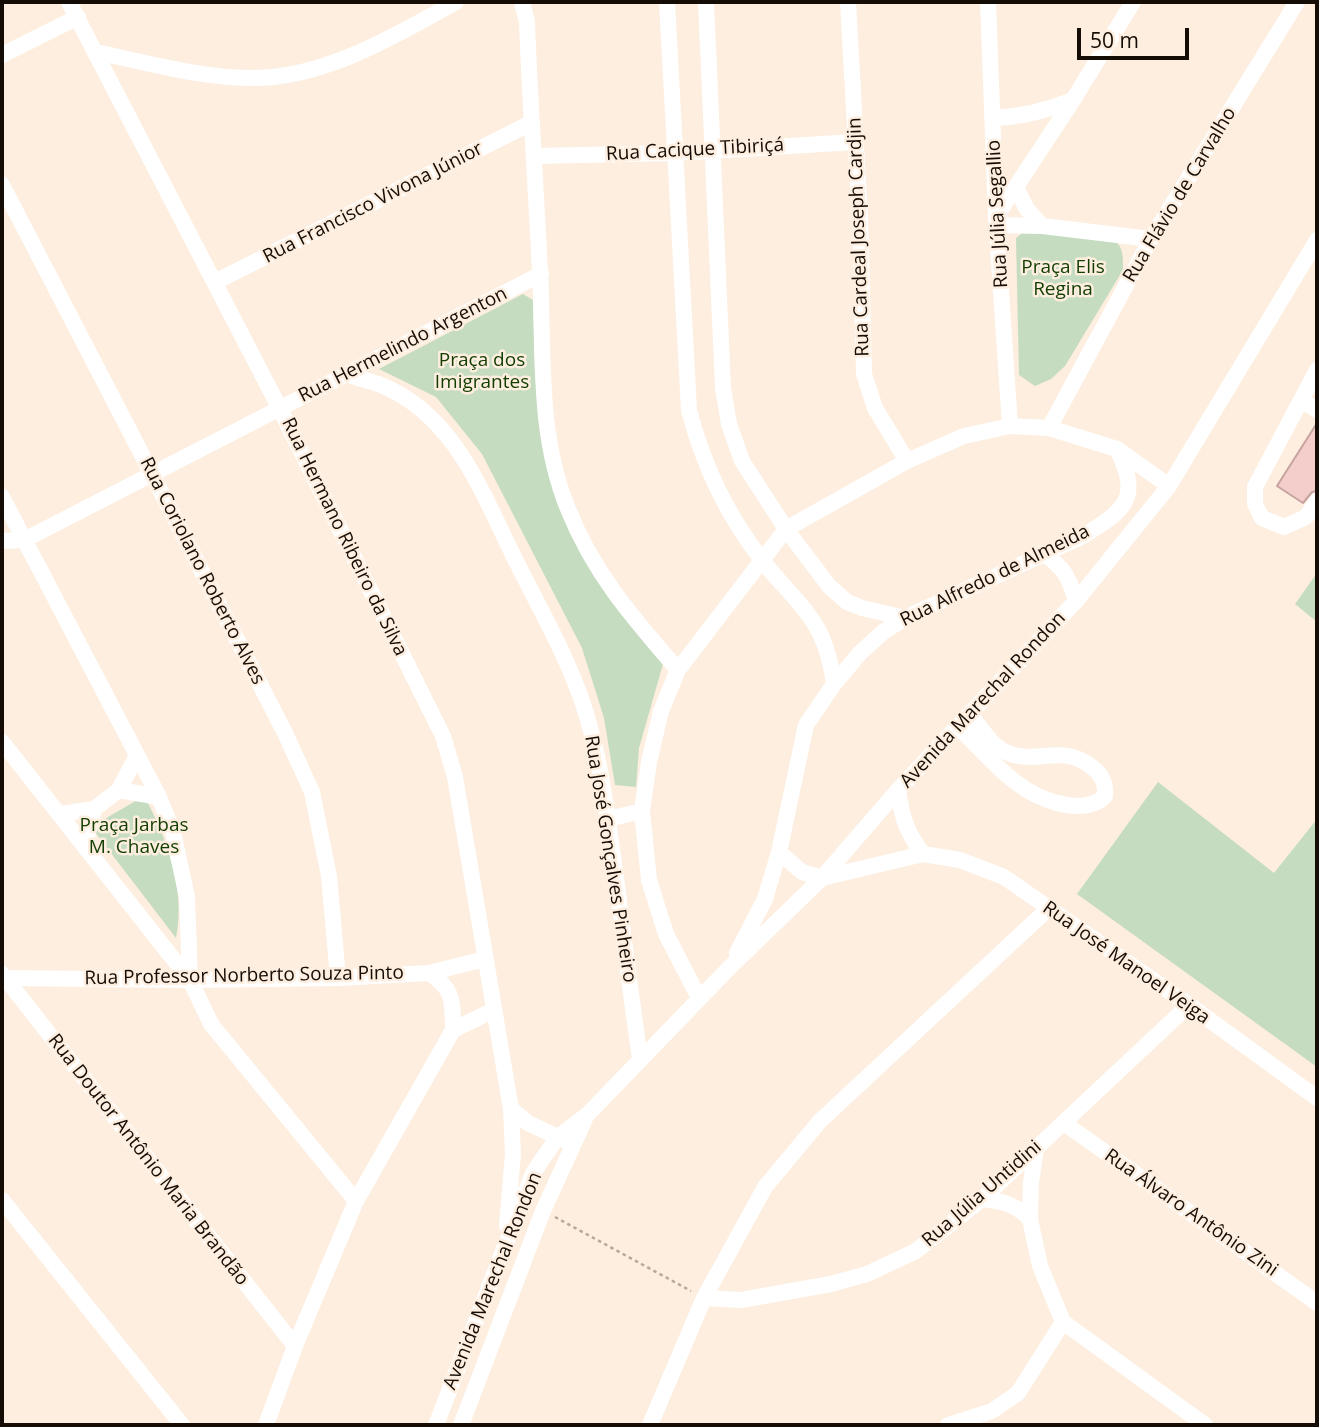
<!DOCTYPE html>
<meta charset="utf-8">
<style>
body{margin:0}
#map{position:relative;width:1319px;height:1427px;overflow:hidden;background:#fdeedf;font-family:"Open Sans",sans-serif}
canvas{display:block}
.frame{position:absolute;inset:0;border:4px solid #150d05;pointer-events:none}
.scale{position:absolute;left:1077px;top:28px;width:112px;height:32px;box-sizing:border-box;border:4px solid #150d05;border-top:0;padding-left:9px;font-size:21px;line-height:24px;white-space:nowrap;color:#150d05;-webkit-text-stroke:5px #fdeedf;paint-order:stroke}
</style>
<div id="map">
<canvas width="1319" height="1427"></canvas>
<div class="frame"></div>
<div class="scale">50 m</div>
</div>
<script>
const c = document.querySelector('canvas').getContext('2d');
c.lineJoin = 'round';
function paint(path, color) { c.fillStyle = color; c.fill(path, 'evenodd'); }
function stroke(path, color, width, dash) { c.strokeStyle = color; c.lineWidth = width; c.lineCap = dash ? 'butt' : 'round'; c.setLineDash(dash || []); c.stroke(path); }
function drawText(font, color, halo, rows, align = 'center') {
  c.font = font + ' "Open Sans",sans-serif'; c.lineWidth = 5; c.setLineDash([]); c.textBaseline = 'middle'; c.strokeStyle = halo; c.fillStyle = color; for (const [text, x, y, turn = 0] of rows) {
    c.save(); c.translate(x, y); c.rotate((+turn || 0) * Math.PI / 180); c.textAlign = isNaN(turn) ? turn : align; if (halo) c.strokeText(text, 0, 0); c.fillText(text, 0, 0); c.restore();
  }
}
const green = new Path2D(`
 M1028 228 1111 237C1124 247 1123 255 1123 270L1065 366 1051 379 1035 386 1019 375 1016 238Z
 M523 294 533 300 535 374 541 437 553 486 665 657 639 748 636 787 615 785 604 718 582 648 482 454 436 397 379 369Z
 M1317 573V622L1295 604Z
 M1158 782 1274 873 1317 819V1067L1077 894Z
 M144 796C167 837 186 891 176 938L91 827Z`);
const building = new Path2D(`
 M1317 423V491L1312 492 1303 503 1277 486Z`);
const path = new Path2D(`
 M555 1217 691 1291`);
const minor = new Path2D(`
 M69 2 279 407 443 736 455 777 511 1109 513 1154 507 1226
 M522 2 527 22C530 105 536 188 540 272 544 351 537 434 568 509 594 574 633 618 678 670
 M667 2 689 410C703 465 727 515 762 560 778 582 800 600 814 623 826 641 831 663 834 684
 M706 2 723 388 729 424 742 461 786 529 829 586 847 602 862 608 905 618
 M848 2 860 218 864 374 875 408 907 461
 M988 2 996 217 1010 426
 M96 52C148 63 201 78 254 78 325 78 396 35 456 2
 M2 55 78 17
 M993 118C1022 117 1046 111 1073 100
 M534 156 674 153 855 142
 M2 185 152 474 285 733 312 792 329 876 338 978
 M1016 187 1026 208 1042 226
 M996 217 1073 100 1133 2
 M997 225 1042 226 1151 239
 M215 282 531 123
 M1317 370 1255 487V504L1262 518 1284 527 1306 517 1317 501
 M346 374C357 378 370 381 381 385 452 414 480 487 511 551 536 602 565 651 583 704 601 758 607 815 615 870 623 933 631 996 640 1059
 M1301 400 1317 410
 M1049 428 1151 239 1297 2
 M2 497 159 797 173 832 187 897 190 980
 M2 541 24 540 541 274
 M1043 553C1064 568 1069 577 1076 601
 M958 727C980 748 1001 774 1027 790 1048 803 1086 815 1105 796 1106 784 1102 774 1092 767 1062 743 1038 765 1008 753 991 746 981 728 970 714
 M2 742 190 980 211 1024 356 1201
 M119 790 159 797
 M898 790C902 818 906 831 923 854
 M60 814 94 809 119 790 137 755
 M608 819 642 811
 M85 844 94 809
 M779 852 802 872 822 878 923 854 960 860 1004 877 1189 1005 1317 1098
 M737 953 765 899 779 852 806 725 834 684 860 653 883 632 905 618 1083 536C1125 510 1141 499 1118 451
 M429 973C455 990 452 1001 453 1030
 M2 974 295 1346
 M2 978 190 980 338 978 429 973 485 959
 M699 998 666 934 649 880 642 811 649 762 661 711 678 670 786 529 907 461 964 436 1010 426 1049 428 1117 449 1169 486
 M453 1030 494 1010
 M511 1109 528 1123 564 1140
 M1064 1123 1317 1303
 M1036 1148 1031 1183 1030 1219 1040 1266 1063 1322 1205 1425
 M982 1199C1002 1201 1015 1204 1030 1219
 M2 1200 182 1425
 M704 1298 741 1300 831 1284 867 1274 916 1251 982 1199 1189 1005
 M266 1425 295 1346 356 1201 453 1030
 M436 1425 533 1173 557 1138 588 1114 730 967 822 878 898 790 1076 601 1169 486 1317 240
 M461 1425 543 1211 585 1119
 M650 1425 704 1298 765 1187 820 1121 1048 909
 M948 1425 992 1411 1018 1393 1063 1322`);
const streetNames = [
 ["Rua Cacique Tibiriçá",695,150,-3],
 ["Rua Flávio de Carvalho",1180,195,-59],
 ["Rua Francisco Vivona Júnior",373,203,-27],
 ["Rua Júlia Segallio",998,214,-93],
 ["Rua Cardeal Joseph Cardjin",859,237,-92],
 ["Rua Hermelindo Argenton",403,345,-27],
 ["Rua Hermano Ribeiro da Silva",344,537,64],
 ["Rua Coriolano Roberto Alves",202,571,63],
 ["Rua Alfredo de Almeida",995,576,-26],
 ["Avenida Marechal Rondon",983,700,-47],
 ["Rua José Gonçalves Pinheiro",610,859,81],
 ["Rua José Manoel Veiga",1126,963,35],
 ["Rua Professor Norberto Souza Pinto",244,976,-1],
 ["Rua Doutor Antônio Maria Brandão",148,1160,52],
 ["Rua Júlia Untidini",982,1194,-41],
 ["Rua Álvaro Antônio Zini",1191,1213,35],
 ["Avenida Marechal Rondon",493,1281,-68]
];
const parkNames = [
 ["Praça Elis",1063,268],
 ["Regina",1063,290],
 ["Praça dos",482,361],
 ["Imigrantes",482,383],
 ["Praça Jarbas",134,826],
 ["M. Chaves",134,848]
];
paint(green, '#c5dcc0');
paint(building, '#f4cecb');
stroke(building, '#c7a3a0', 2);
stroke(path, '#b6a99c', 2.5, [3.5, 3.5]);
stroke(minor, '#fff', 16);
drawText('19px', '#150d05', '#fdeedf', streetNames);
drawText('19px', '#113d01', '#fdeedf', parkNames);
</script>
